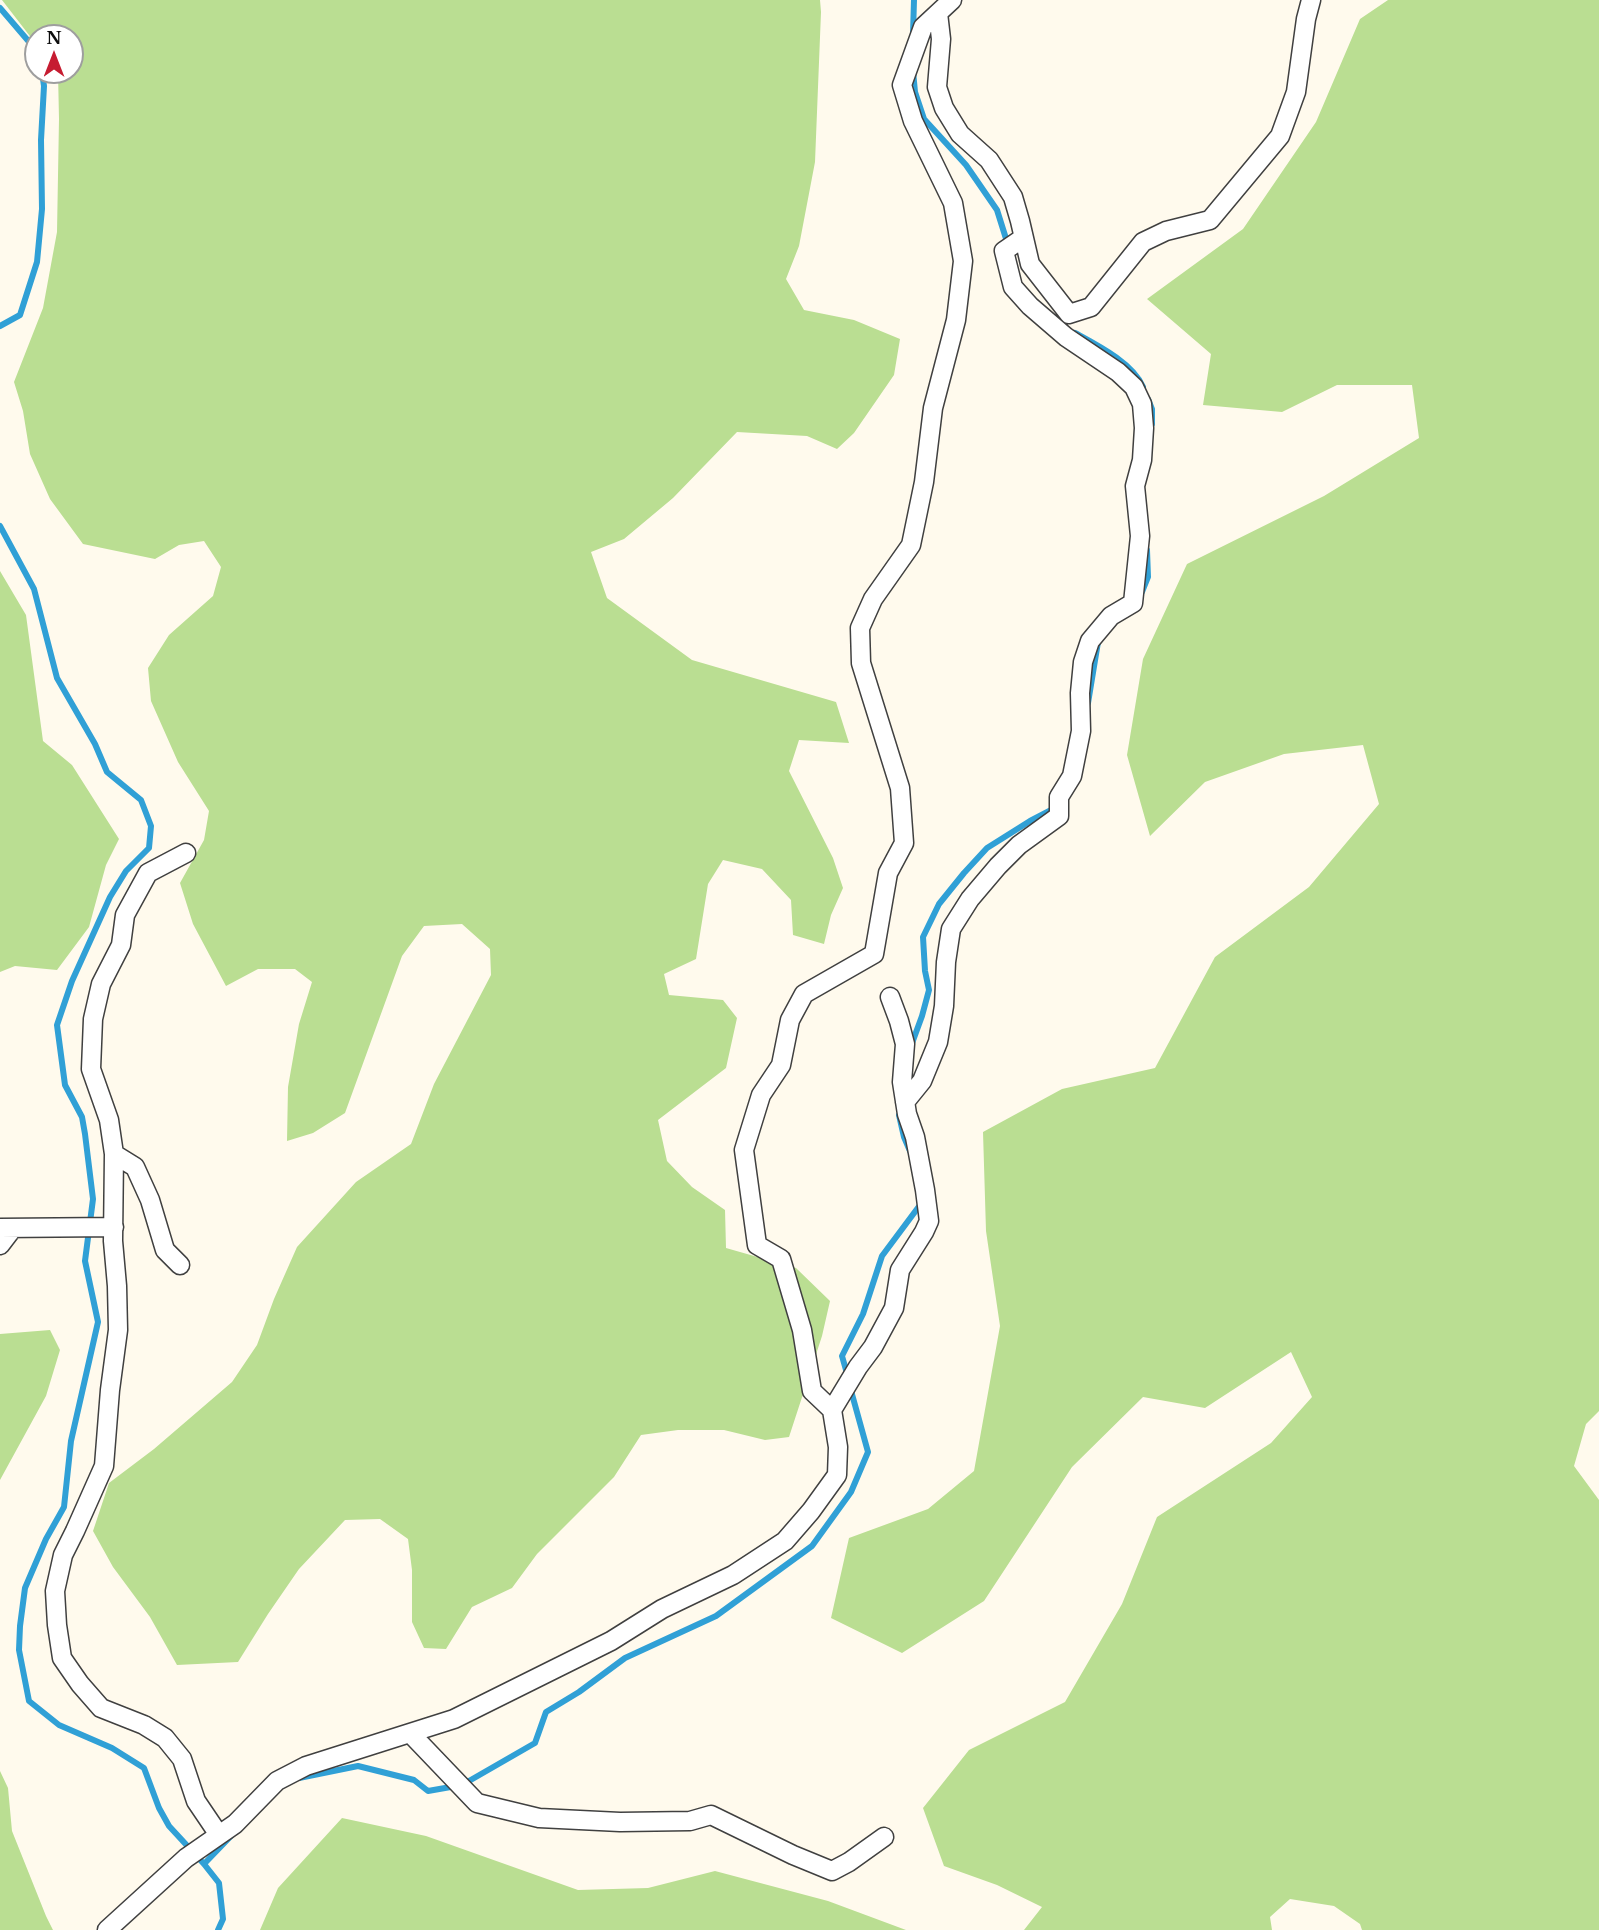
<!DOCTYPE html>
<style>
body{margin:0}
#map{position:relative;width:1599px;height:1930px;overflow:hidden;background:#fffaed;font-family:"Libre Baskerville",serif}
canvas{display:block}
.north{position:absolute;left:24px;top:24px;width:60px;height:60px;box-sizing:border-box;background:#fff;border:2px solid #9e9e9e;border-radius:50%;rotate:0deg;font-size:16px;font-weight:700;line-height:24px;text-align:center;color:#0d0d0d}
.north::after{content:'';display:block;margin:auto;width:21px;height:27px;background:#c61c31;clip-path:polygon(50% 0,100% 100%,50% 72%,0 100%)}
</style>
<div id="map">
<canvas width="1599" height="1930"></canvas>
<div class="north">N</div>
</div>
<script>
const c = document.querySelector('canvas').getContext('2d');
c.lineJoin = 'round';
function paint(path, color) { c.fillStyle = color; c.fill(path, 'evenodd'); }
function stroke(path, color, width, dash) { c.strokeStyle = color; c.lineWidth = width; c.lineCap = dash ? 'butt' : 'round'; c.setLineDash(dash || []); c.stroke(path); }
const forest = new Path2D(`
 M2 0H820L821 12 815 162 799 246 786 279 804 310 854 320 900 339 894 375 854 433 837 449 807 436 737 432 673 498 624 539 591 552 607 598 692 660 836 702 849 743 799 740 789 771 833 858 843 888 831 915 824 944 793 935 791 900 762 869 723 860 708 884 696 959 664 974 669 995 723 1000 737 1018 726 1068 658 1120 667 1161 692 1187 725 1210 726 1248 796 1268 830 1301 822 1336 789 1437 765 1440 724 1430H678L641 1435 614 1477 537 1554 512 1588 472 1607 446 1649 424 1648 412 1622V1570L408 1539 380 1519 345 1520 299 1569 268 1614 238 1662 177 1665 150 1617 113 1567 93 1531 109 1483 154 1449 232 1382 257 1345 274 1299 297 1247 356 1182 411 1144 434 1084 491 975 490 949 462 924 424 926 402 956 345 1113 313 1133 287 1141 288 1087 299 1024 312 982 295 969H258L226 986 193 924 180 883 204 840 209 811 178 762 151 701 148 668 169 635 213 596 221 567 204 541 179 545 155 559 83 544 50 499 30 454 23 411 14 382 43 308 57 232 59 119 58 72H72V36H36V44Z
 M1388 0H1599V1411L1586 1424 1574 1466 1599 1500V1930H1362L1360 1924 1334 1906 1290 1899 1270 1917 1272 1930H1024L1042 1907 997 1885 944 1866 923 1808 969 1750 1065 1702 1122 1604 1157 1517 1271 1443 1312 1397 1291 1352 1205 1408 1143 1397 1072 1467 984 1601 902 1653 831 1618 849 1538 928 1509 974 1471 1000 1326 986 1231 983 1132 1062 1089 1155 1068 1215 957 1309 887 1379 804 1363 745 1284 754 1205 782 1150 836 1127 755 1143 659 1187 564 1324 496 1419 438 1412 385H1337L1282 412 1203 405 1211 354 1147 299 1243 229 1316 122 1360 19Z
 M0 571 26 615 43 741 72 765 119 839 106 865 89 927 57 970 15 966 0 972Z
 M50 1330 60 1350 46 1396 0 1480V1334Z
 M0 1771 8 1788 12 1831 46 1916 53 1930H0Z
 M342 1818 426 1836 578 1890 648 1888 715 1871 828 1901 906 1930H260L278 1888Z`);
const stream = new Path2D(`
 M0 8 36 50
 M913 34 914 0
 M913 71 915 92 924 119 966 165 997 210 1008 245
 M0 326 20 315 37 262 42 209 41 140 44 86 42 72
 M1075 333C1097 345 1133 363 1143 387
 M1148 399 1152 409V424
 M0 526 34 589 57 678 95 744 107 772 141 800 151 826 149 848 126 871 110 897 72 981 57 1025 65 1085 82 1117 85 1134 93 1199 85 1261 98 1322 71 1441 64 1507 46 1539 25 1588 20 1626 19 1650 29 1701 59 1725 112 1748 144 1768 159 1808 169 1826 204 1864 219 1883 223 1919 218 1930
 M1142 592 1148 577 1147 550
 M1088 703 1098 642
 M911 1046 922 1016 929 990 925 971 923 937 939 904 964 873 987 848 1030 821 1055 808
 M899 1115 904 1137 910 1151
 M848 1377 842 1356 863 1314 882 1256 920 1205V1202
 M299 1778 358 1766 414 1780 428 1791 462 1785 535 1743 546 1712 579 1692 625 1658 716 1616 812 1546 851 1492 868 1452 850 1387
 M204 1864 231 1836`);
const street = new Path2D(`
 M938 13 941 39 937 87 944 108 960 134 989 160 1013 197 1020 221 1030 264 1069 314 1091 307 1143 242 1166 231 1210 220 1280 136 1296 92 1306 19 1311 0
 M186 853 148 873 125 915 121 945 101 984 93 1019 91 1069 109 1120 114 1154 113 1241 117 1286 118 1330 110 1390 104 1466 75 1531 63 1555 55 1591 57 1625 62 1658 80 1684 101 1708 144 1725 165 1738 182 1759 196 1801 219 1835
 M905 1102 922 1081 938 1042 944 1006 946 962 951 929 970 899 998 866 1019 845 1059 816V797L1072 776 1081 731 1080 693 1083 662 1090 641 1111 616 1133 603 1140 536 1135 486 1142 460 1144 428 1142 404 1134 387 1118 372 1066 337 1030 306 1013 287 1004 251 1023 238
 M114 1154 135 1167 150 1200 165 1250 180 1265
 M0 1228 114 1227
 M0 1245 13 1228
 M832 1410 812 1391 802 1330 781 1259 757 1245 744 1150 761 1095 781 1065 790 1020 804 994 874 954 888 873 904 843 900 788 861 663 860 628 873 599 911 545 924 482 933 408 956 320 963 261 953 203 913 121 902 85 923 27 952 0
 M411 1734 477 1803 539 1818 620 1822 690 1821 711 1815 793 1855 832 1871 849 1862 884 1837
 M107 1930 186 1858 235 1824 277 1781 306 1766 454 1719 611 1641 662 1609 733 1575 785 1541 811 1511 837 1475 838 1447 832 1410 858 1367 873 1347 894 1308 900 1270 924 1232 929 1221 925 1190 915 1137 907 1114 902 1082 905 1044 899 1021 890 997`);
paint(forest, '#bade92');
stroke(stream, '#30a0d6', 6);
stroke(street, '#404040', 21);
stroke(street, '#fff', 18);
</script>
